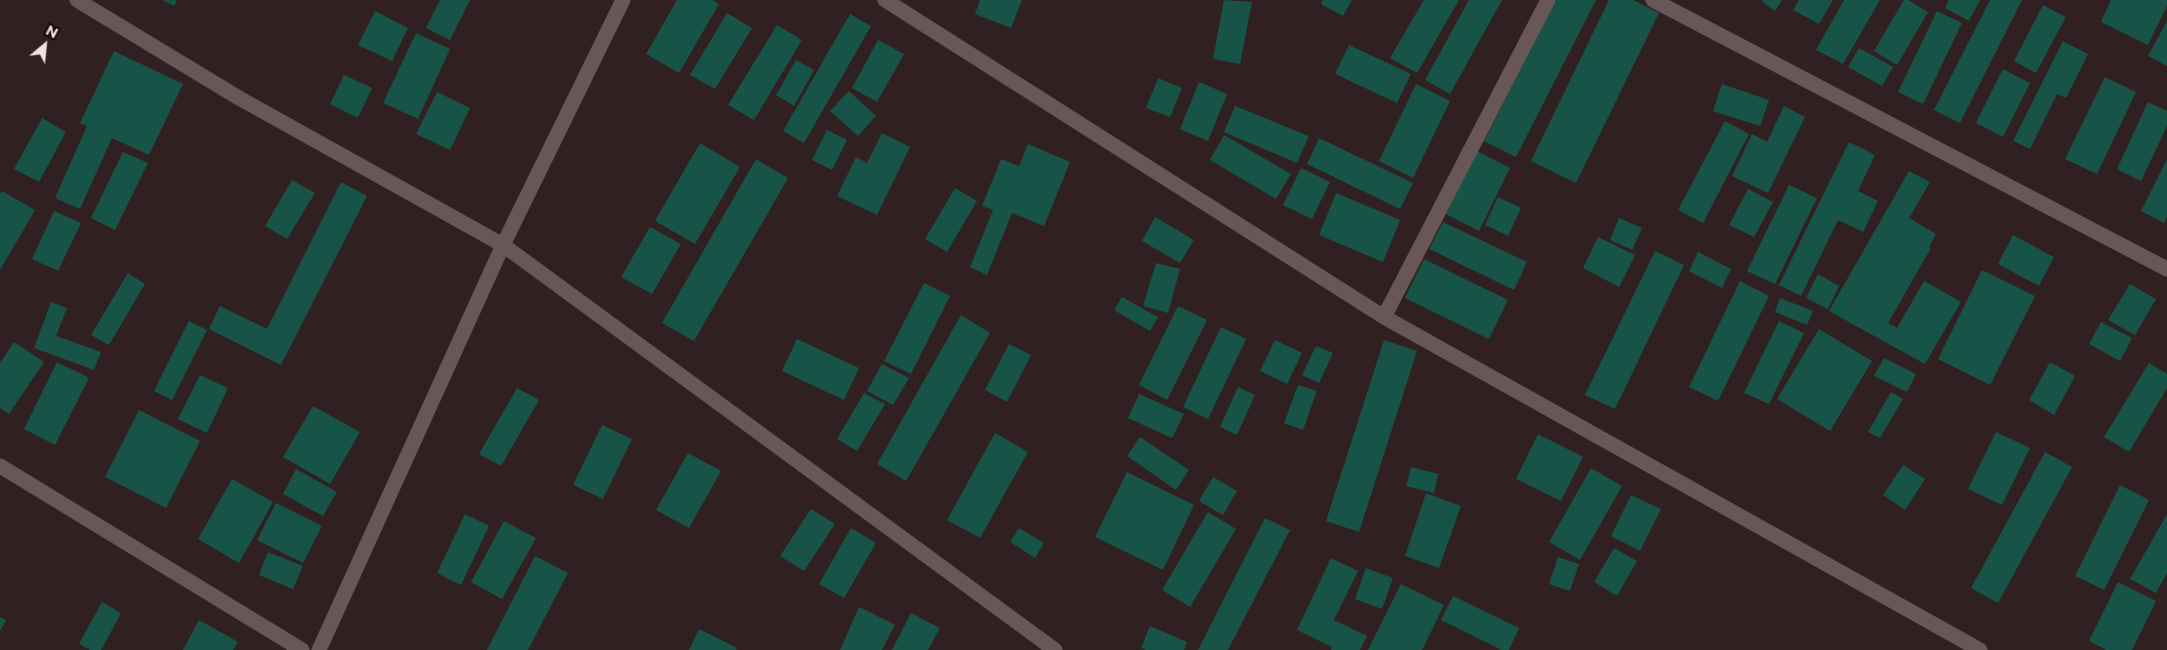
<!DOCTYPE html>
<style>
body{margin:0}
#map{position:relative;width:2167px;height:650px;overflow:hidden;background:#302021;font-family:Montserrat,sans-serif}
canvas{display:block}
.north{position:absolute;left:20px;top:20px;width:50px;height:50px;-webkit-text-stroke:4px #130c0c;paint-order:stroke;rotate:28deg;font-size:14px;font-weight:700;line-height:20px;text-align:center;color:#eee2e3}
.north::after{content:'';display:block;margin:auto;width:18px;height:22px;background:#eee2e3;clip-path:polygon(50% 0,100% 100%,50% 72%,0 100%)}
</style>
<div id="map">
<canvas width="2167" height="650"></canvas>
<div class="north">N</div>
</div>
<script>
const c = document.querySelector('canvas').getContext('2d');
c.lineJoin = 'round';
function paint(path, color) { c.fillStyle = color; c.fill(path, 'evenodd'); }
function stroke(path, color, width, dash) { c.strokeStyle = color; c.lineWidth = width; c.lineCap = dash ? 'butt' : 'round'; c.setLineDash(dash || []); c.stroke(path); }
const building = new Path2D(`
 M162 0H177L174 6Z
 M440 0H470L450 40 426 28Z
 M677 0H712L719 4 679 73 646 54Z
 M980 0H1022L1011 28 975 14Z
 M1224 0 1252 2 1240 64 1213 59Z
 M1323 0H1352L1343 16 1321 4Z
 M1424 0H1459L1417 73 1390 58Z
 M1469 0H1502L1450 94 1425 80Z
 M1556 0H1596L1516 157 1484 141Z
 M1609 0H1633L1659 13 1576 183 1531 161Z
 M1763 0H1782L1775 11 1762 2Z
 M1799 0H1833L1819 24 1793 10Z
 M1844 0H1880L1843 64 1816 50Z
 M1904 0H1908L1928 12 1897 65 1874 51Z
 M1949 0H1980L1969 21 1945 8Z
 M1990 0H2022L1960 123 1934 110Z
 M2111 0H2167V6L2148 45 2101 22Z
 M2043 5 2066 17 2036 73 2014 61Z
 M375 11 408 28 392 61 358 45Z
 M1937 11 1962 23 1923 104 1898 92Z
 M727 13 752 28 715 89 690 75Z
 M850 14 871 26 804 143 783 131Z
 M2167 21V66L2148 56Z
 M777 25 802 40 754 120 728 105Z
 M416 33 450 49 418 119 383 103Z
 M878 40 904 54 877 102 852 88Z
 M2063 41 2088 54 2066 98 2057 94 2030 149 2013 141Z
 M1349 45 1411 74 1397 103 1335 74Z
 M1859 48 1893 67 1882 86 1848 67Z
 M114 51 183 84 149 155 112 138 80 209 55 198 87 126 80 123Z
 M796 60 814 70 794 106 776 95Z
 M2003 69 2030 83 2003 137 1976 123Z
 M344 75 372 88 358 118 330 104Z
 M2105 77 2136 92 2097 174 2065 159Z
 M1158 78 1182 88 1170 117 1146 108Z
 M1199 82 1227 94 1208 141 1180 129Z
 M1416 84 1450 101 1413 178 1379 161Z
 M1722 84 1769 100 1760 126 1713 111Z
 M849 91 876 116 858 136 830 111Z
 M437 92 470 108 450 150 416 134Z
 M2148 102 2167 111V126L2141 181 2117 169Z
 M1235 106 1309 136 1297 163 1224 132Z
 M1784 106 1805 117 1768 193 1732 176 1752 134 1767 142Z
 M42 118 66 132 39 182 14 169Z
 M1725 121 1749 134 1703 223 1678 210Z
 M827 130 847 140 832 170 812 160Z
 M882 133 910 147 877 215 837 196 856 157 867 163Z
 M1224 135 1291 174 1276 199 1210 160Z
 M1319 138 1413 183 1400 209 1307 164Z
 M1849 142 1875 155 1858 191 1878 201 1863 232 1838 220 1801 296 1779 285Z
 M700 143 740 167 695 244 655 221Z
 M1028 144 1070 162 1044 226 1012 213 987 275 970 267 993 210 982 206 1001 159 1019 166Z
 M1477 151 1510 168 1479 231 1446 214Z
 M123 152 148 163 115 230 91 218Z
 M756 159 788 178 694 341 662 323Z
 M2167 159V216L2164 223 2141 211Z
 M1301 168 1330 182 1312 219 1283 205Z
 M1909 171 1930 182 1909 218 1936 234 1929 247 1931 248 1888 323 1897 328 1924 281 1961 302 1925 364 1829 311Z
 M292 180 315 193 287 239 265 226Z
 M341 182 367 196 281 365 209 329 220 306 267 329Z
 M1789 185 1817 198 1775 284 1747 271Z
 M955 188 977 201 947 252 925 239Z
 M1748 189 1773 202 1754 237 1729 225Z
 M2 191 35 210 0 270V194Z
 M1336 193 1400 220 1383 262 1319 235Z
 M1498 197 1521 208 1508 236 1485 225Z
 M54 211 81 223 58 271 32 259Z
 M1155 217 1194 240 1180 263 1142 241Z
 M1619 218 1642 228 1632 250 1610 240Z
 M1443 222 1527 262 1514 290 1429 249Z
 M650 227 681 244 652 294 621 277Z
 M2013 235 2054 257 2039 286 1998 264Z
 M1598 237 1635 255 1619 287 1583 268Z
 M1655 251 1684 265 1615 409 1585 395Z
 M1698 252 1731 269 1722 288 1689 271Z
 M1424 259 1508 300 1489 339 1405 298Z
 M1156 263 1180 269 1168 313 1143 306Z
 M1982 270 2035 296 1990 385 1938 359Z
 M128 273 145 284 109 345 91 335Z
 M1818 274 1839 286 1828 309 1806 298Z
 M1740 281 1769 296 1718 401 1689 387Z
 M924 283 950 296 911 374 884 361Z
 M2130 284 2156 299 2135 335 2108 320Z
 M1122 297 1158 317 1150 331 1114 310Z
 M1780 298 1813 311 1807 325 1775 312Z
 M51 302 67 308 56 336 101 352 94 370 34 348Z
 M1178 306 1207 320 1167 400 1139 385Z
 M961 315 990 333 906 481 877 464Z
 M189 321 207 330 172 400 154 391Z
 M1779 321 1804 333 1769 404 1744 393Z
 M2101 322 2132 338 2120 361 2089 344Z
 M1221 327 1246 339 1208 419 1183 407Z
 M1819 329 1872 361 1830 431 1777 399Z
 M797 339 859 368 844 400 782 371Z
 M1275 340 1302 353 1287 384 1260 371Z
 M1384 340 1417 351 1359 532 1326 521Z
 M14 342 44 362 9 414 0 408V363Z
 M1009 344 1031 355 1007 402 985 390Z
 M1316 346 1333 353 1319 383 1302 375Z
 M1884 358 1916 374 1907 392 1874 376Z
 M57 362 89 378 55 445 24 429Z
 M2050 362 2075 376 2054 415 2029 400Z
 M2149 363 2167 374V388L2129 452 2104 437Z
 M882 364 909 378 893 405 867 391Z
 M200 375 228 388 207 433 178 419Z
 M1298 385 1317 391 1303 430 1284 423Z
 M1238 387 1255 395 1237 435 1220 427Z
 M517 388 539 400 501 466 479 454Z
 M1891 392 1903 399 1880 438 1868 432Z
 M864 393 885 404 857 451 837 439Z
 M1139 394 1184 414 1172 438 1128 418Z
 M313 406 360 432 330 484 283 457Z
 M139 410 200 441 166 508 105 477Z
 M602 425 632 439 603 499 573 485Z
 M1996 432 2030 448 2002 505 1968 489Z
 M995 433 1028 452 980 538 947 520Z
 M1538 434 1583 457 1561 501 1516 479Z
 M1140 437 1189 470 1176 490 1127 456Z
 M2045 452 2072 467 1998 603 1971 588Z
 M688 453 721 471 689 528 656 510Z
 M1903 465 1925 479 1905 510 1883 495Z
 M1411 467 1438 474 1434 493 1406 486Z
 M1591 468 1622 486 1580 560 1549 542Z
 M296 469 337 492 323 516 283 494Z
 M1127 472 1194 505 1163 570 1095 537Z
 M1213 477 1237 491 1223 515 1199 501Z
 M232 479 273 502 239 563 198 539Z
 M2120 485 2149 500 2104 590 2075 576Z
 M1426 493 1461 506 1439 568 1405 556Z
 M1631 495 1661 509 1640 551 1611 536Z
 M276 503 322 526 303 563 257 540Z
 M811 509 835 524 804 571 780 556Z
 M1208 512 1236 529 1190 607 1162 590Z
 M465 514 489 526 461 585 437 573Z
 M2167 514V573L2156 593 2130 579Z
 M1265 518 1290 530 1228 650H1198Z
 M504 521 536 538 502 599 471 582Z
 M851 528 876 543 844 598 819 584Z
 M1019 528 1044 543 1035 558 1010 542Z
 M1614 548 1637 561 1617 596 1594 582Z
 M268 552 303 566 293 589 259 575Z
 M535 556 568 573 528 650H487Z
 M1558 557 1579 564 1570 591 1549 584Z
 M1331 558 1358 571 1334 620 1367 636 1360 650H1331L1332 647 1297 630Z
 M1366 568 1393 578 1382 609 1355 599Z
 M2118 582 2156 601 2132 650H2107L2089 641Z
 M1401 584 1444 605 1422 650H1368Z
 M1453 596 1519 628 1509 650H1502L1441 620Z
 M102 602 121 613 101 650H90L79 644Z
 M859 607 895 625 882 650H840Z
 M911 613 940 628 928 650H892Z
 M0 617 6 620 0 631Z
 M199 620 238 642 233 650H183Z
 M1150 626 1187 642 1184 650H1147L1141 648Z
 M699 629 737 648 736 650H689Z`);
const minor = new Path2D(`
 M77 0 239 98 503 245 1055 650
 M885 0 1384 317 1980 650
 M1653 0 2167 269
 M1384 317 1548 0
 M0 466 302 650
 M319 650 503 245 623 0`);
paint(building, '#175447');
stroke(minor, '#695657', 15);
</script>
